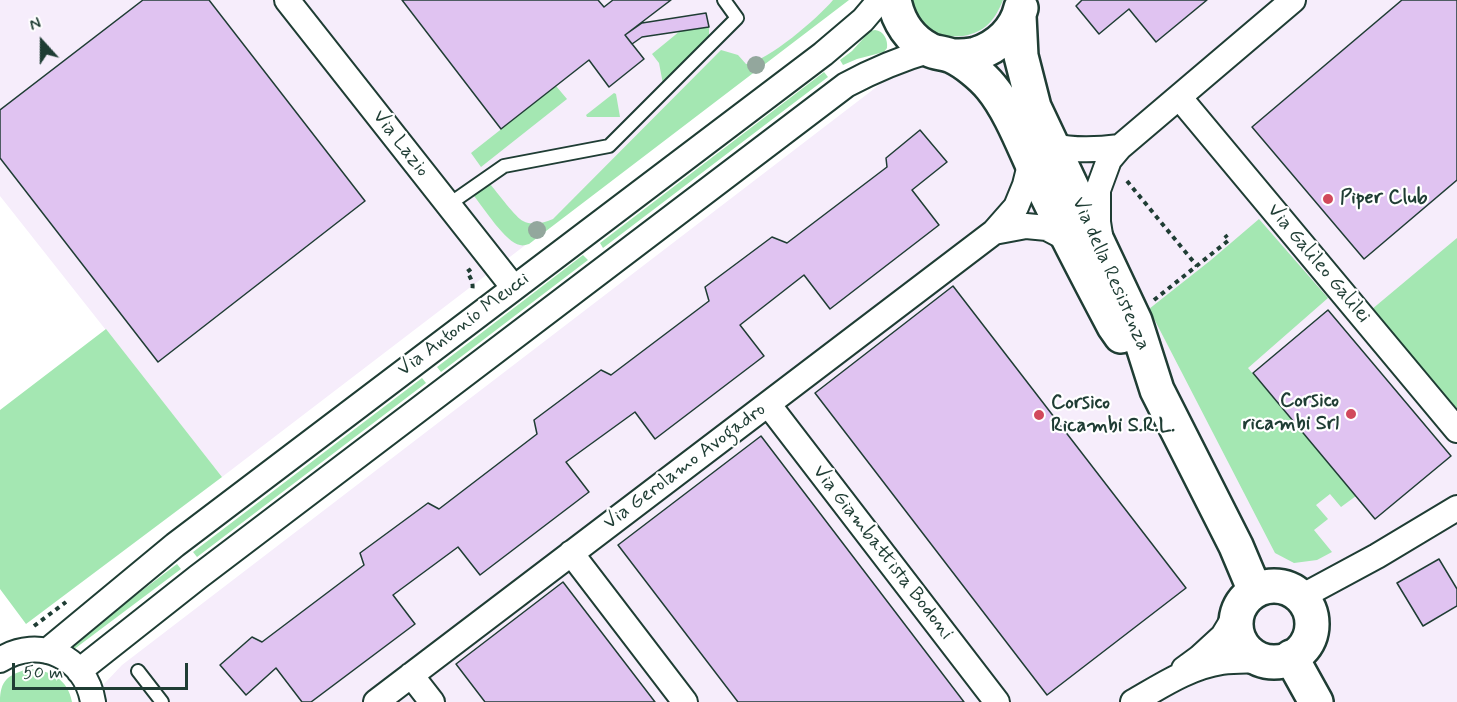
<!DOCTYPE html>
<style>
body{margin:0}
#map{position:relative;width:1457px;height:702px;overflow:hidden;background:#fff;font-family:Mynerve,sans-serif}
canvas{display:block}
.north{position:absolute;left:12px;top:12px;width:60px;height:60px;-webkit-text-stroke:4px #fff;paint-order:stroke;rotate:339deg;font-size:16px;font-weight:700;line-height:24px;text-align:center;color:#1f3d34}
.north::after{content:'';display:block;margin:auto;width:21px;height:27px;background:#1f3d34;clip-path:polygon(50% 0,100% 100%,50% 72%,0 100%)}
.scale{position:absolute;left:12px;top:663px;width:176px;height:27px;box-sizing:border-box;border:3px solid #1f3d34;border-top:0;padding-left:8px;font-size:18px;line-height:21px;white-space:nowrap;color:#1f3d34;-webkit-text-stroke:4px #fff;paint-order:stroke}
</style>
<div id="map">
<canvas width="1457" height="702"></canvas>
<div class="north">N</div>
<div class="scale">50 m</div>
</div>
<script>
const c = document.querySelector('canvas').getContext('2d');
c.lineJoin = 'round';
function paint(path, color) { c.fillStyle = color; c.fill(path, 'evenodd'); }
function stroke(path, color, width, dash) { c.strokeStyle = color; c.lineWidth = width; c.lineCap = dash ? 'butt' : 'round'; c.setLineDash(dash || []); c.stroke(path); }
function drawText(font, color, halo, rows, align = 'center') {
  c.font = font + ' Mynerve,sans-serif'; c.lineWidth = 4.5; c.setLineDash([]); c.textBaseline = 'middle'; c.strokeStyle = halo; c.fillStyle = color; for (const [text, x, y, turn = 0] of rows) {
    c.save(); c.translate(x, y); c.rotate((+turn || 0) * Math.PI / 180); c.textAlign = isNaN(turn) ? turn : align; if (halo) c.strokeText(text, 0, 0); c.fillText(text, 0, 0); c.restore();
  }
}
const built = new Path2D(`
 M0 0H846L222 477 0 196Z
 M990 0H1457V702H87L122 665Z`);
const green = new Path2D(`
 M833 0H849L529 244C525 245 523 246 520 245 506 243 483 207 474 196L490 184C496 191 517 219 523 221 532 226 544 223 553 219L721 50 738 55 746 64C768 61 818 18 833 0Z
 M908 0H1003C999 10 994 20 985 27 967 41 934 40 920 21 915 15 912 7 908 0Z
 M709 27V37L663 84 659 63 652 54 680 31Z
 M875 30C884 31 888 40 887 48L884 52 857 59 843 65 840 60 852 51 870 31Z
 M824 72 828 77 603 248 600 243Z
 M556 86 567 99 481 167 471 153Z
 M614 93 616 94 620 117H587L586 115Z
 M1259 219 1328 298 1248 368 1356 496 1341 507 1330 494 1316 505 1328 519 1314 530 1332 552 1317 560 1294 563 1275 553 1149 309 1211 260Z
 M1457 238V410L1371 310Z
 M583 255 588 260 441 372 437 367Z
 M106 329 222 477 26 624 0 589V410Z
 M422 378 426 383 197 557 193 552Z
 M177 564 181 569 73 650 70 645Z
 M28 669C50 670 68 679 72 702H0C0 680 8 675 28 669Z`);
const building = new Path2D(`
 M143 0H209L365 201 158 362 0 158V110Z
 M402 0H598L604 7 613 0H671L625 35 644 59 609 87 589 60 501 129Z
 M1082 0H1207L1156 42 1129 9 1099 34 1076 6Z
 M1402 0H1457V180L1364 259 1252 127Z
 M706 13 709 27 642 37 632 44 625 35 642 23Z
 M920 130 947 162 912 190 939 225 830 309 804 275 740 325 764 356 655 439 635 412 566 462 589 492 480 575 458 547 393 595 415 624 311 702H302L276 668 246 695 220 665 252 637 262 642 364 565 360 553 428 503 439 509 537 434 534 420 601 370 611 375 709 301 705 287 772 237 787 243 887 167 886 158Z
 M953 286 1186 588 1047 695 815 393Z
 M1328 310 1451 456 1375 519 1253 373Z
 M761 436 964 702H738L618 545Z
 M1439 559 1457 589V606L1423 626 1397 583Z
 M563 582 655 702H485L456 664Z`);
const path = new Path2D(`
 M1127 181 1197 266
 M471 269 467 272C471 278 474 284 472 291
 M1154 300 1229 240 1225 235
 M34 626 66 602`);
const lane = new Path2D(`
 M448 205 504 166 609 146 737 18 724 0
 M138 671 162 702`);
const street = new Path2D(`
 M287 0 514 288
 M1179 97 1457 430
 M1052 146C1075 151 1097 150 1120 147
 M994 232 1026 226 1047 228 1068 239
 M1100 235 1098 222V190L1109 160 1120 147 1293 0
 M768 404 997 702
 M571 553 685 702
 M1301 597 1377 556 1457 508
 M47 651 175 545 823 54 863 20 880 0
 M0 660C39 635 86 657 93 702
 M1184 669 1199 658 1223 636 1237 613
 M79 671 198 577 846 85C874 70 900 59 931 50
 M411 675 432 702
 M376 702 994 232 1016 207 1025 185 1031 161
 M1133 702C1161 686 1189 667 1222 662 1236 660 1250 661 1264 660`);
const secondary = new Path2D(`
 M894 0C898 21 910 40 930 50 936 53 945 53 952 56 965 62 982 76 991 87 1011 111 1025 150 1039 179 1063 229 1088 277 1114 326L1121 336
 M1019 16 1021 56 1034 107 1135 321 1157 390 1236 546 1255 591
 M952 56C960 56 969 56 976 54 998 47 1016 30 1021 8
 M1236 624a38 38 0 1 1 76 0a38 38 0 1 1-76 0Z
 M1291 657 1316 702`);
const trees = [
 [756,65],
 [537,230]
];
const markers = [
 [1328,199,6,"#d1495b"],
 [1351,414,6,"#d1495b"],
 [1039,415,6,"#d1495b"]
];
const streetNames = [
 ["Via Lazio",400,144,52],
 ["Via Galileo Galilei",1318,264,50],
 ["Via della Resistenza",1110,274,66],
 ["Via Antonio Meucci",464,325,-37],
 ["Via Gerolamo Avogadro",685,467,-37],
 ["Via Giambattista Bodoni",882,553,52]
];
const poiNames = [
 ["Piper Club",1340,199],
 ["Corsico",1339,402,"right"],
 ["ricambi Srl",1339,425,"right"],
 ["Corsico",1051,404],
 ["Ricambi S.R.L.",1051,427]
];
paint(built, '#f6edfb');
paint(green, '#a4e7b2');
paint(building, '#e0c3f1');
stroke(building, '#1f3d34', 1.5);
stroke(lane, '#1f3d34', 16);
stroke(street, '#1f3d34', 28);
stroke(secondary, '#1f3d34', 38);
stroke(path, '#1f3d34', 4, [4.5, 4.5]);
stroke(lane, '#fff', 12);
stroke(street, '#fff', 24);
stroke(secondary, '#fff', 33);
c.fillStyle = '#93a79d';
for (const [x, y] of trees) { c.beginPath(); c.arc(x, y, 9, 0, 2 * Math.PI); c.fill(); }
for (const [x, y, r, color] of markers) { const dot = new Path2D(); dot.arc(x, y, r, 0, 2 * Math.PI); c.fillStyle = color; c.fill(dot); stroke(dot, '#fff', 2); }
drawText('20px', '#1f3d34', '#fff', streetNames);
drawText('bold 20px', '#1f3d34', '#fff', poiNames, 'left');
</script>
